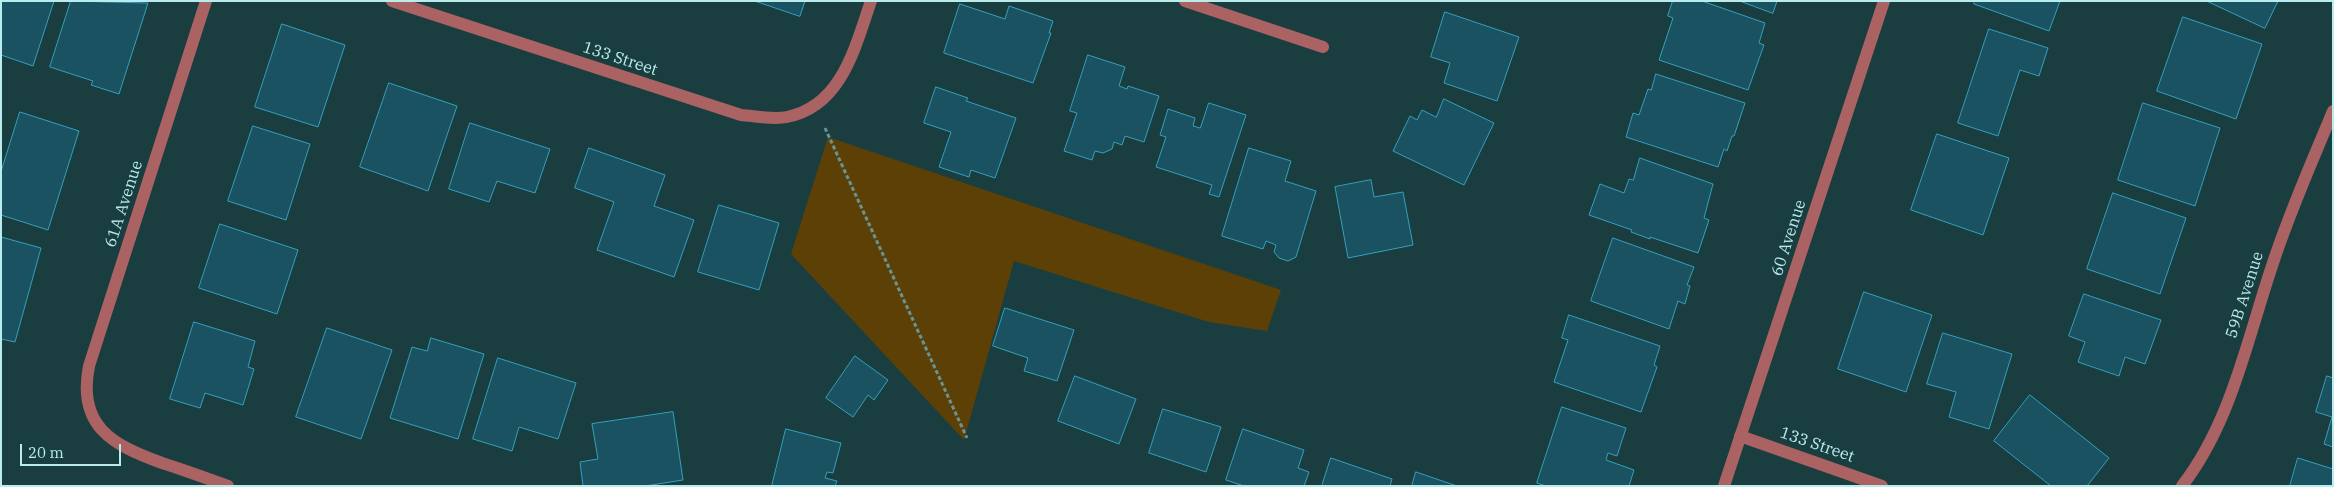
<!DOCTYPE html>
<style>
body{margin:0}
#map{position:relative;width:2334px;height:487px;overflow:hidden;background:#1a3e40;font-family:"IBM Plex Serif",serif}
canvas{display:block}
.frame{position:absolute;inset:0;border:2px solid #b9eced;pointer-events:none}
.scale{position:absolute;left:20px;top:444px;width:101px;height:22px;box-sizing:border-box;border:2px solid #b9eced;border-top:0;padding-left:6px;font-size:15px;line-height:18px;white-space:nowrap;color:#b9eced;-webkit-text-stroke:4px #1a3e40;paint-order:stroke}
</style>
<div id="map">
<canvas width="2334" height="487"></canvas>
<div class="frame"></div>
<div class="scale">20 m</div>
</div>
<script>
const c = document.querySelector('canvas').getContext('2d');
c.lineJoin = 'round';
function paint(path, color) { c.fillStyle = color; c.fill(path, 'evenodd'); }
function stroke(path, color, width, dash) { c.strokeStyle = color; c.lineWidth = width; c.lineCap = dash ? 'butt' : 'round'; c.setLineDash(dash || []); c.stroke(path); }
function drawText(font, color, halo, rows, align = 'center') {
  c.font = font + ' "IBM Plex Serif",serif'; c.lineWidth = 5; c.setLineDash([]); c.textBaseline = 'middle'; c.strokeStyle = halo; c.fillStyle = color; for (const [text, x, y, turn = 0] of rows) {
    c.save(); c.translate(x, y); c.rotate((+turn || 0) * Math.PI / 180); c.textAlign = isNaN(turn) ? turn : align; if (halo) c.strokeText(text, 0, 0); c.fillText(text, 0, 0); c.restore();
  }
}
const green = new Path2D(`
 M828 137 1281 290 1267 331 1209 322 1014 261 964 440 791 254Z`);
const building = new Path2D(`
 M1 1H54L33 66 1 55Z
 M71 1 148 3 119 94 91 85 93 81 50 67Z
 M755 1H805L800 16Z
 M1673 1H1702L1765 23 1759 43 1764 45 1748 90 1659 60 1673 18 1668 16Z
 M1740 1H1777L1773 13Z
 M1975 1H2060L2049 31 1974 4Z
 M2207 1H2278L2265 28Z
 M960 4 1005 19 1009 6 1053 21 1049 33H1051L1033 83 944 53Z
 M1445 12 1519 37 1497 101 1444 83 1450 63 1431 57Z
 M2183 17 2262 44 2236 119 2157 91Z
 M282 24 345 45 318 127 255 107Z
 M1989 29 2048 48 2039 76 2020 70 1998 136 1958 123Z
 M1088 55 1125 67 1119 86 1127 89 1128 86 1159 96 1144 142 1125 136 1122 145 1114 142 1112 149 1103 153 1095 151 1092 160 1064 151 1077 113 1070 111Z
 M1656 74 1745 103 1734 136H1732L1727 151 1724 149 1718 167 1626 137 1633 113 1639 115 1648 89 1651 90Z
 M389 83 457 106 428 191 360 167Z
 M936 87 968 98 966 101 1016 118 995 178 971 170 969 177 939 167 951 132 924 123Z
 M1444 99 1494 123 1464 185 1393 151 1410 116 1417 120 1422 110 1436 117Z
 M1209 103 1246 115 1219 197 1209 194 1212 185 1156 167 1166 137 1160 135 1168 109 1195 118 1193 126 1200 128Z
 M2143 103 2220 128 2195 206 2118 180Z
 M20 112 79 131 48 230 1 215V172Z
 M470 123 550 149 535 193 497 181 489 202 449 189Z
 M253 126 310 144 286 220 228 201Z
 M1937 134 2009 158 1983 235 1911 210Z
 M589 148 665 175 654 206 694 220 674 277 597 250 614 202 575 188Z
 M1249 148 1291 161 1285 181 1316 191 1296 257 1288 261 1279 258 1274 252 1276 245 1266 241 1263 249 1222 236Z
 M1640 158 1713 184 1704 218 1709 220 1698 253 1650 237V239L1631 232 1632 230 1589 215 1600 184 1624 193 1629 179 1633 180Z
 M1371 180 1374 197 1403 192 1413 245 1348 258 1335 187Z
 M2113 193 2186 218 2160 294 2087 269Z
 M719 205 779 223 759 290 698 272Z
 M220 224 298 250 277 314 199 288Z
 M1 237 41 248 15 342 1 339Z
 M1613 238 1694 267 1687 285 1690 286 1685 304 1678 301 1669 329 1591 301Z
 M1864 292 1932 315 1906 392 1838 369Z
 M2084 294 2161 320 2145 364 2125 357 2119 376 2078 362 2085 342 2069 336Z
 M1005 308 1074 330 1057 381 1024 371 1028 358 993 346Z
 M1569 315 1660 346 1654 365 1657 367 1641 412 1554 382 1568 340 1562 338Z
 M194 322 255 341 248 367 254 369 243 405 205 393 200 408 170 399Z
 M327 328 392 350 361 439 296 417Z
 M1943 333 2012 354 1989 429 1949 417 1956 392 1927 384Z
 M431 338 484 354 458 439 390 418 412 347 427 351Z
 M855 356 888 380 874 400 868 395 853 417 826 398Z
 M498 358 576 383 558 439 519 427 512 451 473 439Z
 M1075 376 1136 399 1119 444 1058 421Z
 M2327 376 2333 378V447L2324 444 2332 417 2316 412Z
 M2030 395 2109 458 2087 486H2051L1994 441Z
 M1562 407 1626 428 1617 456 1608 453 1606 460 1634 470 1629 486H1546L1537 483Z
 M1163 409 1221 427 1206 472 1149 453Z
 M673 412 683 480 645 486H583L580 462 598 459 592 424Z
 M786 429 841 443 833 473 827 472 825 478 837 481 835 486H772Z
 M1243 429 1304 450 1298 468 1309 472 1304 486H1244L1226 480Z
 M1331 458 1392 479 1390 486H1322Z
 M2298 458 2333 469V486H2290Z
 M1416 472 1457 486H1412Z`);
const path = new Path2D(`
 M825 128 967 438`);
const minor = new Path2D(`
 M206 1 89 366C77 426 112 445 162 463 184 470 206 478 228 486
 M392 1 741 115C755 116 773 120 787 117 842 106 855 47 871 1
 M1185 1 1323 47
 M1740 436 1882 486
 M1724 486 1884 1
 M2182 486C2231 423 2247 340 2272 266 2289 213 2312 162 2333 111`);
const streetNames = [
 ["133 Street",620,59,18],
 ["61A Avenue",124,204,-72],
 ["60 Avenue",1789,238,-72],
 ["59B Avenue",2245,295,-72],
 ["133 Street",1817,445,19]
];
paint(green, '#5c4006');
paint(building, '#1a5261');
stroke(building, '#34a0bc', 1);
stroke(path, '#699496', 3, [4, 2.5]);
stroke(minor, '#ab6263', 12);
drawText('16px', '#b9eced', '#1a3e40', streetNames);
</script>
